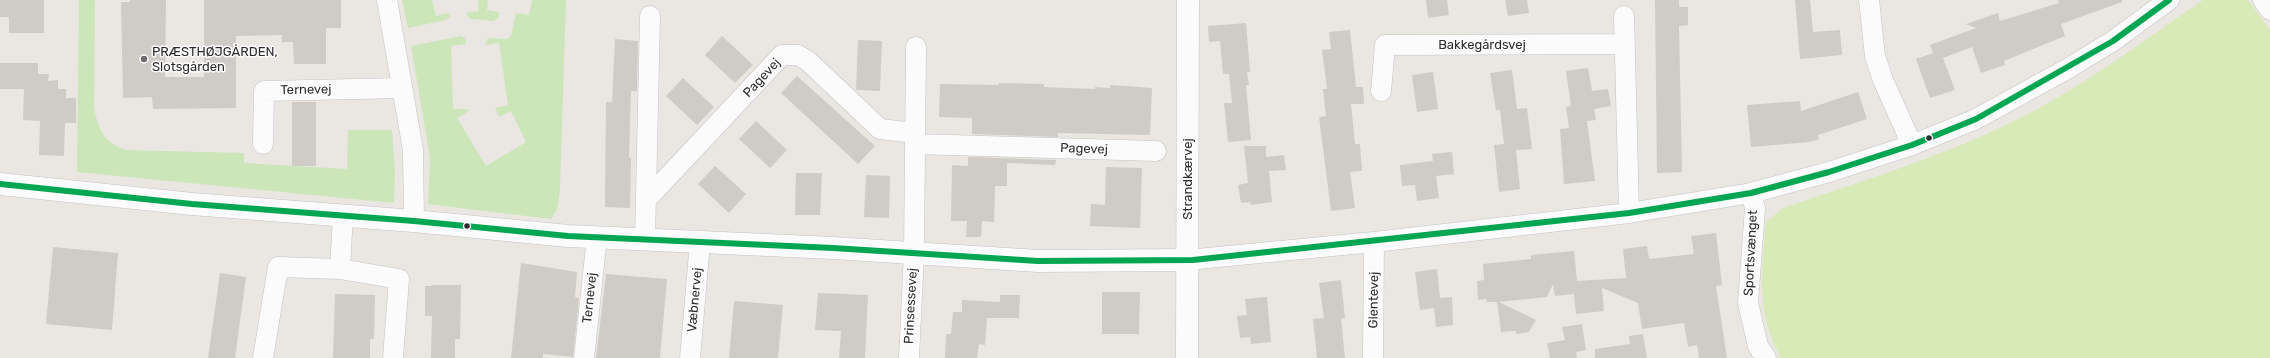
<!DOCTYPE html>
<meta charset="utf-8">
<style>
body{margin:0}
canvas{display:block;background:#eae6e2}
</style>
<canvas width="2270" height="358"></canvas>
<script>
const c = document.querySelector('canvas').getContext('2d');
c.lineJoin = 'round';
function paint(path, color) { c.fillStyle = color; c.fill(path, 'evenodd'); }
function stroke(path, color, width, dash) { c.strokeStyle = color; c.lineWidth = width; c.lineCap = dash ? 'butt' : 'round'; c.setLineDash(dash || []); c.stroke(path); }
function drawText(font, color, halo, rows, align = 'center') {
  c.font = font + ' Rubik,sans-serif'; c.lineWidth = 3; c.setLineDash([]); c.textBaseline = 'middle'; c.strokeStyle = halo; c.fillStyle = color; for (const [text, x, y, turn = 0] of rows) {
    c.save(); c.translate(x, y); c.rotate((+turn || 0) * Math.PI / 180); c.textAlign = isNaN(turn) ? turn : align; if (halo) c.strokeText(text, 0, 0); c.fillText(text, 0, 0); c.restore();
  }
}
const green = new Path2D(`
 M79 0H95L94 107C98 129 104 143 126 150L244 153V163L347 169 348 130H392L395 170 394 203 77 172Z
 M402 0H432L436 16 449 13 450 17 446 20 408 28Z
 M478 0H488L487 10 499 12 498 18 493 21 470 19 466 13 479 11Z
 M532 0H566L560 190 557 210 551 219 428 204 430 158 411 46 461 36 465 38 466 44 451 46 453 109H468L467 112 457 118 486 166 526 142 511 111 499 117 495 108 508 105 499 43 485 45 488 38 507 39 511 36 516 13 529 15Z`);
const pitch = new Path2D(`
 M2203 0H2248L2270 30V358H1781C1755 311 1762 272 1766 222L1783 208C1865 180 1948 155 2026 115 2088 83 2145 40 2203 0Z`);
const building = new Path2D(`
 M0 0H44V33H9V17H0Z
 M130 0H166L165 77H204V0H341V28H326V64H294L293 42H282V35L236 36V108L153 109 152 97 123 98 121 2H130Z
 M1426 0H1447L1449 15 1428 18Z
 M1505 0H1527L1529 13 1508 16Z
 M1655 0H1679V7H1688V25L1679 26 1682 172 1657 173Z
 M1795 0H1810L1813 32 1840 30 1842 55 1800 59Z
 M2058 0H2122V2L2061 24 2065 36 2004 61 2005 65 1981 73 1972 47 1943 58 1955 90 1930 98 1916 59 1933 53 1930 45 1976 28 1966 24 1998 13 2000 21 2059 3Z
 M1246 23 1250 72H1247L1249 85H1246L1251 140 1228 142 1224 103H1232L1229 74H1223L1220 41 1209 42 1208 26Z
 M1350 30 1356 87H1363L1364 104H1351L1355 144H1360L1362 171 1350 172 1355 208 1331 211 1319 117 1326 116 1323 89H1327L1322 50 1331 49 1329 32Z
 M722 36 753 65 735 83 705 55Z
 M615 39 638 41 637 91H631L629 158H631L630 208 605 207 606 102H612Z
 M858 40 882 41 880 91 856 90Z
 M0 63H38V74H49L48 81 58 80V89H66V98H76V123H65L64 156 39 155 40 121 23 120 24 89H0Z
 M1588 68 1592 91 1608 89 1611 106 1594 109 1596 120 1587 121 1595 181 1564 184 1560 129 1569 128 1566 107 1571 106 1566 71Z
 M1512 70 1517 109 1527 108 1532 149 1516 150 1520 189 1499 192 1494 145 1504 144 1500 110H1496L1490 73Z
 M1433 72 1438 109 1417 112 1412 75Z
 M797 76 875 146 858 164 781 93Z
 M683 78 714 107 697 125 666 96Z
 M999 83 1044 84V87L1095 89V87L1110 88V85L1152 88 1150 135 1058 133V137L972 134V118L939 117 940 84 999 85Z
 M1858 92 1867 119 1818 135 1819 139 1810 142 1751 147 1747 105 1800 101 1801 111Z
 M292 102H316V166H292Z
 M756 121 787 150 770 168 739 139Z
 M1244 146H1266V157L1284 155 1286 170 1269 171 1272 202 1251 205 1250 202 1241 203 1238 185 1248 183Z
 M1452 152 1454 174 1436 176 1439 198 1417 201 1415 185 1402 186 1400 165 1433 161 1432 154Z
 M968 157H972L1056 160 1055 165 1007 163V186H995L994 222 982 221 981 237H966L967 221H951L952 165 968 166Z
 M715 166 746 194 729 213 698 184Z
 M1106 167 1142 168 1140 228 1090 226 1091 204 1105 205Z
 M796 173H822L820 215H795Z
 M866 175 890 176 889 218 864 217Z
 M1716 233 1722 285 1716 286 1727 358H1699L1697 345 1688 347 1684 323 1642 329 1638 303 1602 288 1604 311 1576 314 1574 294 1555 296 1553 284 1547 297 1499 302 1536 320 1529 332 1516 334V331L1501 332 1497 302H1487L1486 299 1478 300 1477 281 1484 280 1483 264 1531 259V255L1574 251 1577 281 1626 278 1623 249 1647 246 1649 259 1694 254 1691 236Z
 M53 247 118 253 112 330 46 324Z
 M521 263 577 272 575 297 579 298 573 357 543 354V358H511Z
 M1437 269 1440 298 1452 297 1453 325 1436 327 1434 308 1420 310 1415 272Z
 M220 273 246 277 235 358H208Z
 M606 274 667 279 660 358H596Z
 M1341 280 1345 318 1341 319 1345 358H1317L1313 319 1324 318 1319 283Z
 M432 285H461L460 339H455V358H431L432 316H425V286H432Z
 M1102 292H1140L1139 334H1102Z
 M818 293 868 295 865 358H839L841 331 815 330Z
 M335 294 375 295 374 339H370V358H333Z
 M1000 295H1020L1019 318H987L985 345 979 344 977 358H945L946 334H951L953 312H962V300L1000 302Z
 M1267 297 1271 342 1251 344 1250 337 1240 338 1237 316 1247 315 1245 299Z
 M734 301 783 305 778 358H729Z
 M1582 324 1586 350 1576 352 1577 358H1550L1547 343 1565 340 1562 327Z
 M1643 334 1647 358H1595V349L1630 344 1629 336Z`);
const minor = new Path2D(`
 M387 0 413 150 414 221
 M1869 0 1875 56 1883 80 1912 145
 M2263 0 2270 10
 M1624 16 1629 213
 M1381 91 1385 45 1624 44
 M263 144 264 91 402 88
 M915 144 1156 151
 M1751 193 1755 208 1748 303 1758 346 1766 358
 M646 200 782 55H798L808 61 880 129 915 133
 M645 239 650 16
 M1187 260 1374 242 1629 213 1751 193 1829 172 1912 145 1976 119 2067 69 2113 41 2169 0
 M340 269 343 215
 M263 358 278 267 340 269 399 279 393 358
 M584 358 597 237
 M690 358 700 242
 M909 358 914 253 916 47
 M1373 358 1374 242`);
const tertiary = new Path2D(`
 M0 184 192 204 414 221 568 236 833 248 1038 261 1187 260`);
const secondary = new Path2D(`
 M1187 358 1188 0`);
const bus1 = new Path2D(`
 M0 184 192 204 414 221 568 236 833 248 1038 261 1193 260 1629 213 1751 193 1829 172 1912 145 1976 119 2113 41 2169 0`);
const markers = [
 [144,59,4,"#6e6d6c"],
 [1929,138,3.5,"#2c2c2c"],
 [467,226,3.5,"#2c2c2c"]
];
const streetNames = [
 ["Bakkegårdsvej",1482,45],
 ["Pagevej",762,78,-47],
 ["Ternevej",306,90,-1],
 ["Pagevej",1084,149,2],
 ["Strandkærvej",1188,179,-90],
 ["Sportsvænget",1751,253,-87],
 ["Ternevej",590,298,-84],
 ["Væbnervej",695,300,-85],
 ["Glentevej",1374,300,-89],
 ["Prinsessevej",911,306,-87]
];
const poiNames = [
 ["PRÆSTHØJGÅRDEN,",152,52],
 ["Slotsgården",152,67]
];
paint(green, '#cce6ba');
paint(pitch, '#d8eab7');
paint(building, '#cfccc8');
stroke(minor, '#c4c3c3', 21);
stroke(tertiary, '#c4c3c3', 23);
stroke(secondary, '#c4c3c3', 23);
stroke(minor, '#fcfbfb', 20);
stroke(tertiary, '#fcfbfb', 22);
stroke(secondary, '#fcfbfb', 22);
stroke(bus1, '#00a651', 6);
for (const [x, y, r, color] of markers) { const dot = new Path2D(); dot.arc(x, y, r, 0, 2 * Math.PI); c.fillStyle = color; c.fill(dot); stroke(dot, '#fff', 1.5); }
drawText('13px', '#2c2c2c', '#fff', streetNames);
drawText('13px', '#2c2c2c', '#fff', poiNames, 'left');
</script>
